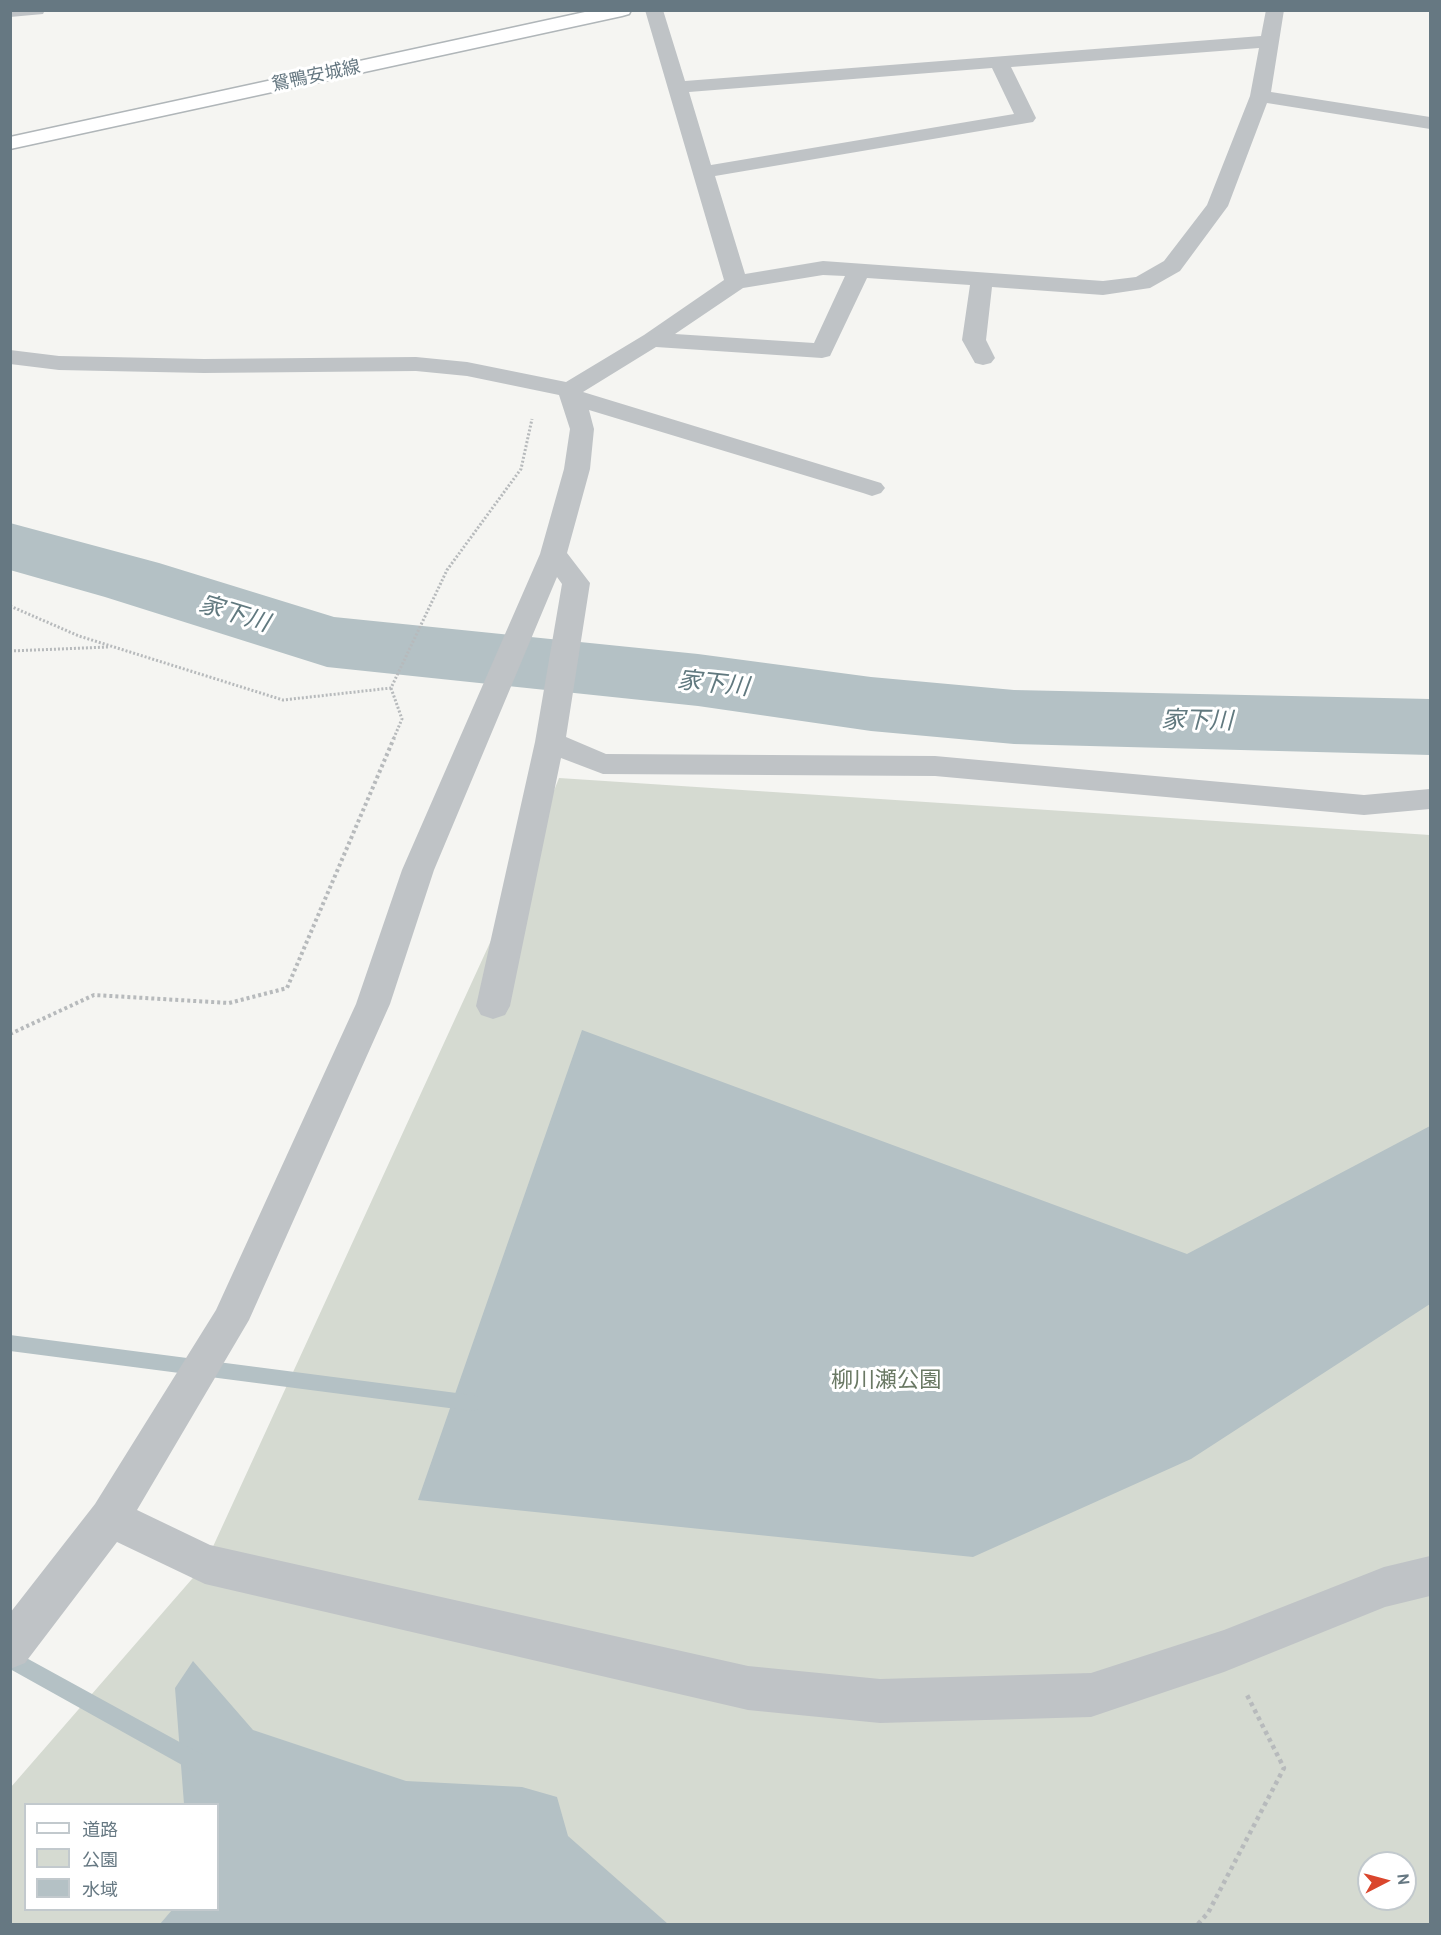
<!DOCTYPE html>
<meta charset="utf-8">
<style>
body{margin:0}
#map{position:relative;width:1441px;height:1935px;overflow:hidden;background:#f5f5f2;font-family:Cabin,"Noto Sans JP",sans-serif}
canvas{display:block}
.frame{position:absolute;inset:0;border:12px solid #667882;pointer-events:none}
.legend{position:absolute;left:24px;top:1803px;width:195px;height:108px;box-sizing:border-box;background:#fff;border:2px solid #c2c9cd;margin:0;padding:8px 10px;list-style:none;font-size:18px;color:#667882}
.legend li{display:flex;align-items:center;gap:12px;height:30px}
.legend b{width:30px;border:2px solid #c2c9cd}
.north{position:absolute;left:1357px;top:1851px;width:60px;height:60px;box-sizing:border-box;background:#fff;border:2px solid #c2c9cd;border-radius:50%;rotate:84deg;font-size:16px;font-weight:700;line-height:24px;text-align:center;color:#667882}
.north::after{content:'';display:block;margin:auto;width:21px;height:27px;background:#da462d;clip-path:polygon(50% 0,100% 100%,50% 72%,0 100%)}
</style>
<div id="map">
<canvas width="1441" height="1935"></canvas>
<div class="frame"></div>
<ul class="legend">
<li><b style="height:8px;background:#fff"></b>道路</li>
<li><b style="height:16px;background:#d5dad1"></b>公園</li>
<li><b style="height:16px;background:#b4c1c5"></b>水域</li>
</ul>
<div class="north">N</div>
</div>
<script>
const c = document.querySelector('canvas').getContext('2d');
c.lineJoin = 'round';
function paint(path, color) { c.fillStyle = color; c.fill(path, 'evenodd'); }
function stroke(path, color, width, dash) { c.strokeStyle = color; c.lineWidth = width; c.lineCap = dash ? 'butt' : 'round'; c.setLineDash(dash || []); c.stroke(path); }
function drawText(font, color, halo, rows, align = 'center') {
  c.font = font + ' Cabin,"Noto Sans JP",sans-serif'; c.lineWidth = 6; c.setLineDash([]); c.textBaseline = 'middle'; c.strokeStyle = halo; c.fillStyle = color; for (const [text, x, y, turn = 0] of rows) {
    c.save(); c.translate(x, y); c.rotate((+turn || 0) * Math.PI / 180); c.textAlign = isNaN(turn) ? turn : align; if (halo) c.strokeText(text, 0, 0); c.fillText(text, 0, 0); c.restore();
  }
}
const green = new Path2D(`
 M559 778 1430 835V1924H11V1787L205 1564 516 886ZM26 1804H218V1910H26ZM1369 1863H1405V1899H1369Z`);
const water = new Path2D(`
 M582 1030 1187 1254 1430 1126V1304L1191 1459 973 1557 418 1500Z
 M193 1661 253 1730 406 1781 522 1787 557 1797 568 1836 668 1924H160L172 1910H218V1804H184L175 1688Z`);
const stream = new Path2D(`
 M10 1335 472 1395 478 1397 481 1403 478 1409 472 1411 10 1351Z
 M10 1649 205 1756 208 1763 205 1770 198 1773 191 1770 10 1669Z`);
const river = new Path2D(`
 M10 523 159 563 334 617 698 654 871 677 1014 690 1430 699V755L1014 744 871 731 698 706 327 667 105 597 10 570Z`);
const pathFar2 = new Path2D(`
 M10 606 79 636 283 700 391 688 447 570 521 469 532 419
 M10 651 109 647
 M391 688 402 719 393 740`);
const pathFar1 = new Path2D(`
 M10 1034 94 995 229 1003 287 988 394 738`);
const path = new Path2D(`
 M1198 1924 1208 1913 1284 1768 1246 1693`);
const minor = new Path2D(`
 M10 10H45L43 14 10 17Z
 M645 10H663L685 81 1261 36 1266 10H1284L1271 92 1430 117V129L1267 103 1228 206 1180 271 1150 288 1103 295 992 287 986 340 995 358 991 363 983 365 975 363 962 340 970 285 867 278 830 356 822 358 656 347 583 392 881 483 885 488 881 493 872 496 863 493 589 410 594 429 590 469 567 553 590 583 566 737 606 754 935 756 1364 795 1430 789V809L1364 815 935 776 603 774 561 758 510 1006 505 1015 493 1019 481 1015 476 1006 535 742 562 584 557 577 434 870 390 1004 249 1320 137 1510 210 1545 748 1666 880 1679 1091 1673 1224 1630 1384 1567 1430 1556V1596L1385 1607 1224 1672 1091 1717 880 1723 748 1710 205 1584 117 1542 25 1663 10 1669V1613L95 1504 216 1310 356 1004 402 870 540 554 564 469 570 429 559 395 467 376 416 371 204 373 59 370 10 364V350L59 356 204 359 416 357 467 362 566 382 644 335 724 280ZM1259 48 1250 96 1207 205 1164 261 1136 277 1103 281 823 261 745 274 715 176 1033 122 1036 118 1011 67ZM992 68 1014 114 711 165 689 92ZM823 275 845 276 814 343 675 334 743 288Z`);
const major = new Path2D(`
 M594 10H631L629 14 622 16 10 149V137Z`);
const farStreetnames = [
 ["鴛鴨安城線",316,76,-12]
];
const parkNames = [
 ["柳川瀬公園",886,1381]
];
const waterNames = [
 ["家下川",234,614,17],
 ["家下川",713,684,6],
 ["家下川",1197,721,1]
];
paint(green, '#d5dad1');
paint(water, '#b4c1c5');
paint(stream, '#b4c1c5');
paint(river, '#b4c1c5');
stroke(major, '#b0b6b9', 3);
stroke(pathFar2, '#b7babc', 3, [2, 2]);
stroke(pathFar1, '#b7babc', 4, [3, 3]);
stroke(path, '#b7babc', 4.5, [4, 4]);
paint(minor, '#bfc3c6');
paint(major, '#fff');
drawText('18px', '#667882', '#fff', farStreetnames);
drawText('22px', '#6a7964', '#fff', parkNames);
drawText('italic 24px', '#61797f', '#fff', waterNames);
</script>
